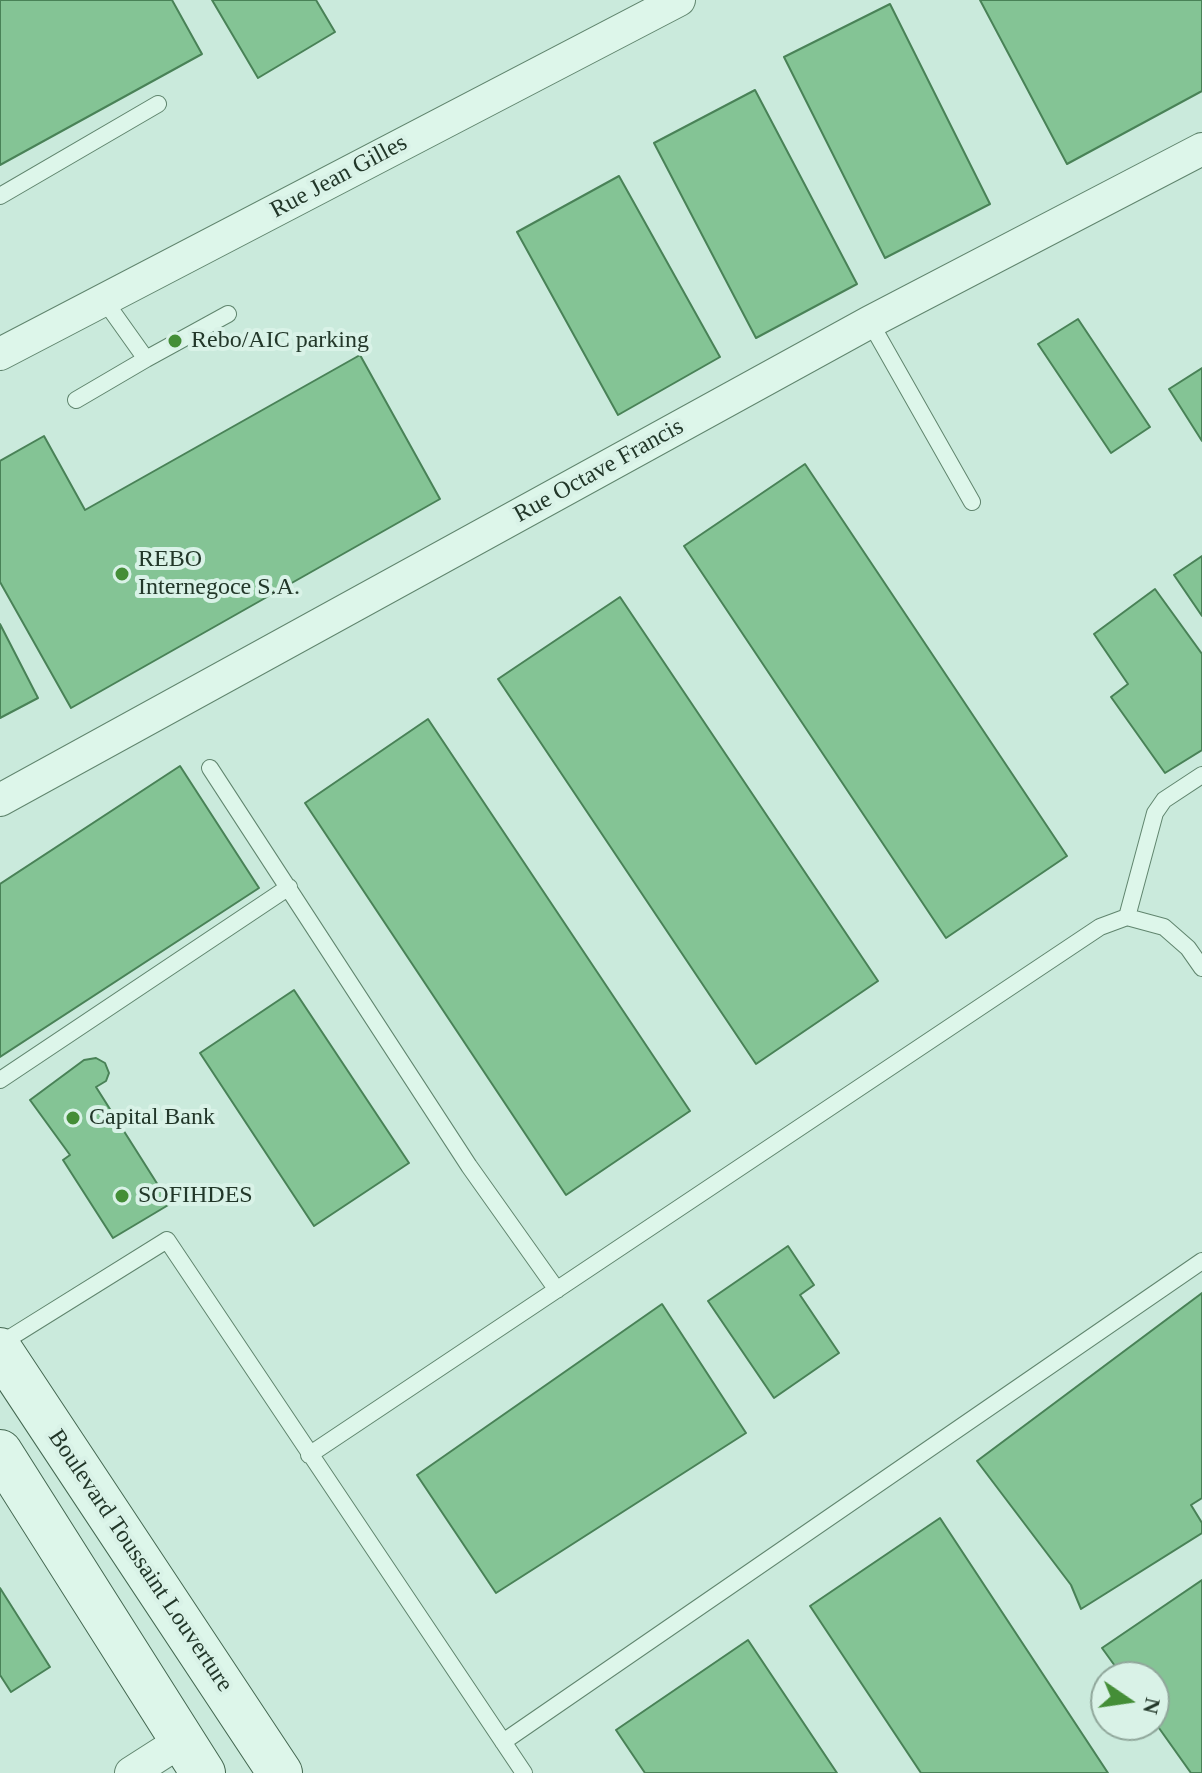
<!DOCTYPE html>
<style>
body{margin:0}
#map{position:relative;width:1202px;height:1773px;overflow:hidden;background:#caeadc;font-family:"Times New Roman",serif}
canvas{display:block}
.north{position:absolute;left:1090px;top:1661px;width:80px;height:80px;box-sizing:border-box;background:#d9f2e7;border:2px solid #90a79b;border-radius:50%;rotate:103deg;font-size:22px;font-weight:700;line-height:32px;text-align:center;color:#223729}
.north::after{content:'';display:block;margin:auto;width:28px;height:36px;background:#448e37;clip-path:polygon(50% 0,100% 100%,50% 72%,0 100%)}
</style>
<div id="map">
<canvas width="1202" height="1773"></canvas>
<div class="north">N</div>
</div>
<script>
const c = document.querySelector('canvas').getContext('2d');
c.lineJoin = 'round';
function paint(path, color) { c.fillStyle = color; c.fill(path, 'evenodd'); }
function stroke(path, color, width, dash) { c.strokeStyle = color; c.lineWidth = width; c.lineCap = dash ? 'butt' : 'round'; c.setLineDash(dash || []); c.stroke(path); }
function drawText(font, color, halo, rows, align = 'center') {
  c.font = font + ' "Times New Roman",serif'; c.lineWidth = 8; c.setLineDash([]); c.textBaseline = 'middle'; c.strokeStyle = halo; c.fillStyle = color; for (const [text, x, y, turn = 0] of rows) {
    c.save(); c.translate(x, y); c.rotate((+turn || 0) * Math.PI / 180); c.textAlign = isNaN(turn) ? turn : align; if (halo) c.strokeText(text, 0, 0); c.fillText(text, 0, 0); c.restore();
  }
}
const building = new Path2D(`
 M0 0H172L202 54 0 165Z
 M212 0H316L335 32 258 78Z
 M980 0H1202V91L1067 164Z
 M890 4 990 204 885 258 784 57Z
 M755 90 857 284 756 338 654 143Z
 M619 176 720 357 618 415 517 232Z
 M1078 319 1150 427 1111 453 1038 344Z
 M360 355 440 499 71 708 0 582V461L44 436 85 510Z
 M1202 368V441L1169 389Z
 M805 464 1067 856 946 938 684 546Z
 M1202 556V616L1174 575Z
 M1155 589 1202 654V750L1165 773 1111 697 1128 684 1094 634Z
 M620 597 878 981 756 1064 498 679Z
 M0 624 38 698 0 718Z
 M428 719 690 1111 566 1195 305 803Z
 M180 766 259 888 0 1057V884Z
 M294 990 409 1163 314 1226 200 1053Z
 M96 1058 105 1063 109 1073 106 1081 96 1087 170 1204 113 1238 63 1160 70 1155 30 1100 84 1060Z
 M788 1246 814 1285 800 1295 839 1353 774 1398 708 1301Z
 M1202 1293V1498L1191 1505 1202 1523V1533L1081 1609 1071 1585 977 1461Z
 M662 1304 746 1433 496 1593 417 1475Z
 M940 1518 1108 1773H921L810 1606Z
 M1202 1580V1773H1191L1154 1721V1677H1123L1102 1648Z
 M0 1588 50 1667 11 1692 0 1675Z
 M748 1640 837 1773H645L616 1730Z`);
const lane = new Path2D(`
 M0 196 158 104
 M104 300 146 359 228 314
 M870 322 972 502
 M76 400 146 359
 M210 768 469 1166 557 1290
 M1127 917 1155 813 1164 800 1202 775
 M0 1080 289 887
 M0 1344 167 1240 524 1773
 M309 1455 1100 927 1127 917 1164 927 1188 948 1202 968
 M503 1742 1202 1261`);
const street = new Path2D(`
 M0 354 679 0
 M0 800 870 322 1202 149
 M131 1773 181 1741`);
const secondary = new Path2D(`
 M0 1350 280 1773
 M0 1452 203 1773`);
const markers = [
 [175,341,8,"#448e37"],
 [122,574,8,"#448e37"],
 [73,1118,8,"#448e37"],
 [122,1196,8,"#448e37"]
];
const streetNames = [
 ["Rue Jean Gilles",339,177,-28],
 ["Rue Octave Francis",599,471,-29],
 ["Boulevard Toussaint Louverture",140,1561,56]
];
const poiNames = [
 ["Rebo/AIC parking",191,341],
 ["REBO",138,560],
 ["Internegoce S.A.",138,588],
 ["Capital Bank",89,1118],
 ["SOFIHDES",138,1196]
];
paint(building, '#84c495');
stroke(building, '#498257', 2);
stroke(lane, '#60856e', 18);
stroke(street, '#60856e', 34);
stroke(secondary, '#436750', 46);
stroke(lane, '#ddf6ea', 16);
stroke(street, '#ddf6ea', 32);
stroke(secondary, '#ddf6ea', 44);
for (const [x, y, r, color] of markers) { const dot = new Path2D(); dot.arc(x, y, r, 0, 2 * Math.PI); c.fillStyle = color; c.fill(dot); stroke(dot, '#d9f2e7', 3); }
drawText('24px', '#223729', '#d9f2e7', streetNames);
drawText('24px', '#223729', '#d9f2e7', poiNames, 'left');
</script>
